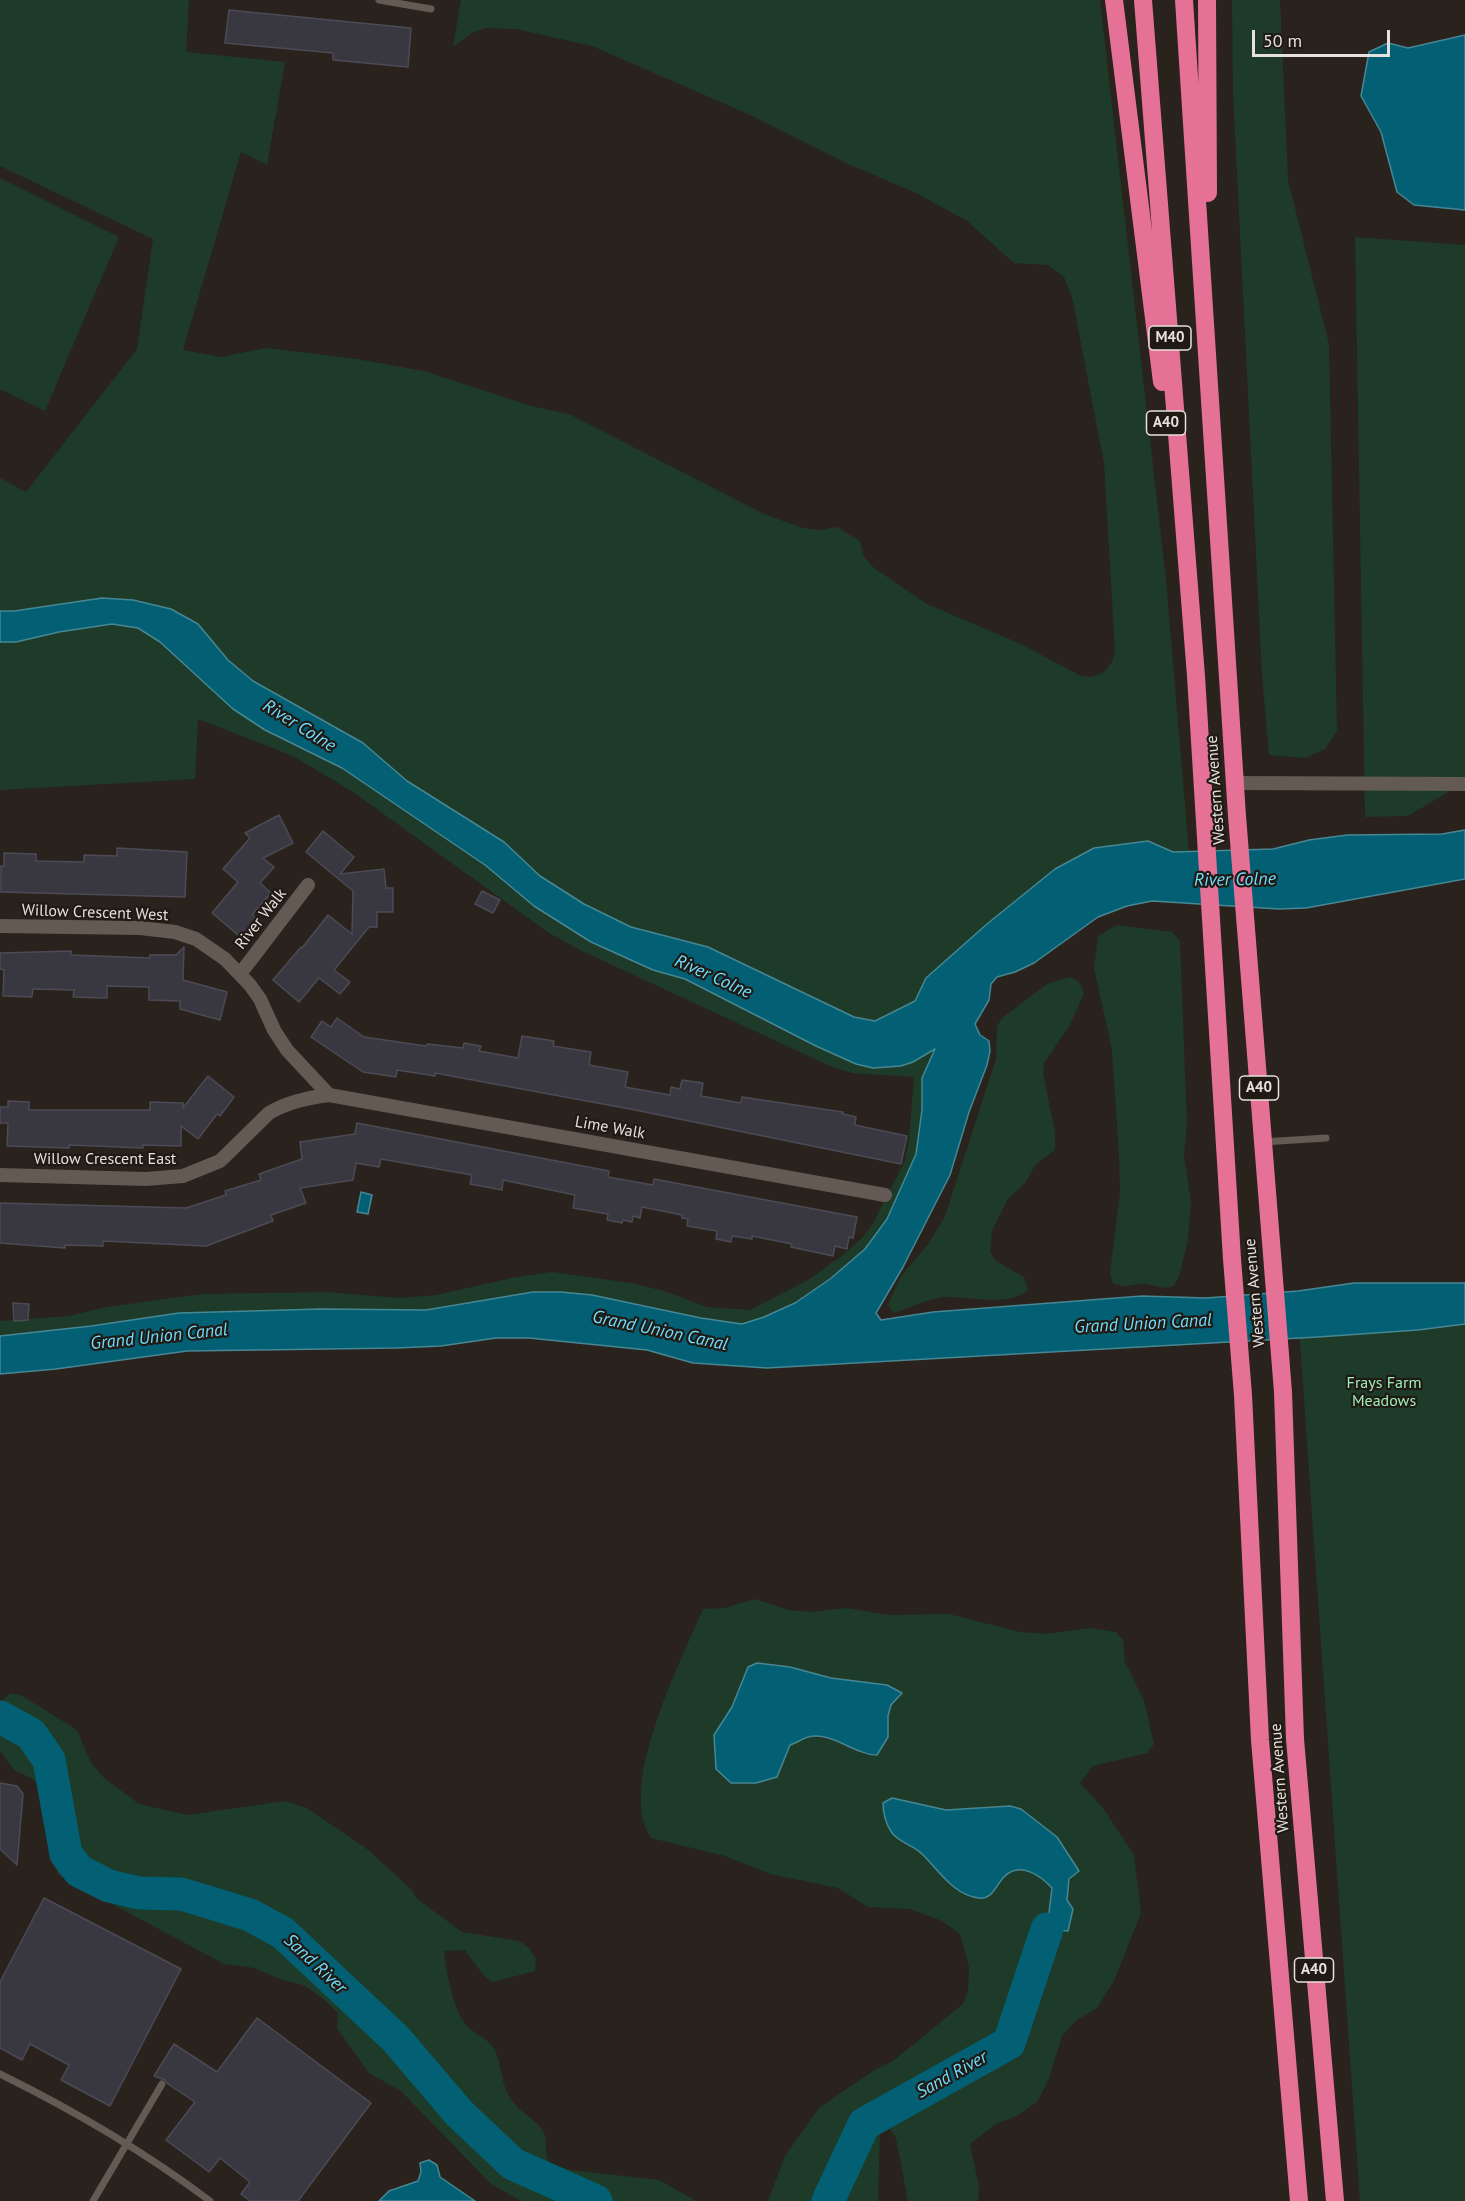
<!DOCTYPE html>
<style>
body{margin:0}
#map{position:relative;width:1465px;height:2201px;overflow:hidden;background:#2a221d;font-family:"PT Sans",sans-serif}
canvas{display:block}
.scale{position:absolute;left:1252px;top:30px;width:138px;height:27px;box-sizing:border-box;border:3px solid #e6e1dd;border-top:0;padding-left:8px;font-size:18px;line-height:21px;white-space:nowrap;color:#e6e1dd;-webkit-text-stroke:4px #201914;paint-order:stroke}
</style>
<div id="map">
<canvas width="1465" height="2201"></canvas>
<div class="scale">50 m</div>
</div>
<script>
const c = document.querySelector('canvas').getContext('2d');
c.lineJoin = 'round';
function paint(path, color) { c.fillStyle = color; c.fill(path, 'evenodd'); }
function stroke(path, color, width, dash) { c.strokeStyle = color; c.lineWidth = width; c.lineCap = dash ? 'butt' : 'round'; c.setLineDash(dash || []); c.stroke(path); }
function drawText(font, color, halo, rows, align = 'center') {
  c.font = font + ' "PT Sans",sans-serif'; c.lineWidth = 4.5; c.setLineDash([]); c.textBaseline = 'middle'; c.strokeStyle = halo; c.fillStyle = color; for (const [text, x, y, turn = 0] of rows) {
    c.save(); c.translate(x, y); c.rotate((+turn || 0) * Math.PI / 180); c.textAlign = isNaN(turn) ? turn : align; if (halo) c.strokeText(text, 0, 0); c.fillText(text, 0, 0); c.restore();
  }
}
const green = new Path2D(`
 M0 0H189L186 52 285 62 267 165 241 152 183 350 222 357 266 348 357 359 424 371 531 406 569 414 764 514 803 528 819 530 837 527 860 541 864 557 874 568 927 604 1021 644 1081 676 1092 677 1104 672 1112 662 1115 651 1104 463 1072 297 1064 277 1048 265 1014 263 967 221 916 193 848 164 748 114 592 46 516 29 486 28 472 33 453 47 461 0H1100L1166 580 1189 852H1173L1148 841 1094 848 1055 869 926 978 915 1001 875 1021 855 1018 708 947 631 927 584 904 540 876 504 842 407 781 363 743 253 681 228 660 198 624 171 609 133 600 0 611V478L26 492 137 349 153 239 0 166Z
 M1232 0H1280L1288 180 1329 344 1337 731 1325 749 1305 758 1269 755 1262 675 1233 93Z
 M0 178 119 237 45 411 0 389Z
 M1355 237 1465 245V782L1408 816 1365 817Z
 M112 624 137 628 160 642 233 709 265 730 342 768 485 865 534 906 591 942 653 970 685 979 760 1017 913 1062 936 1047 922 1078V1110L916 1154 887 1219 865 1249 830 1279 795 1303 764 1317 742 1324 701 1318 634 1303 561 1292H533L426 1310 321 1309 179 1313 91 1326 0 1336V1321L69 1316 107 1307 202 1294 326 1292 399 1298 436 1295 512 1278 552 1272 631 1283 664 1291 707 1307 750 1310 808 1280 843 1255 864 1236 873 1223 905 1161 909 1139 914 1077 852 1073 832 1067 582 951 549 933 353 792 293 756 198 719 195 779 0 790V642H16L59 632Z
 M1117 925 1172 932 1180 941 1187 1125 1184 1156 1191 1202 1188 1240 1179 1276 1174 1286C1162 1290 1157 1286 1146 1284 1132 1282 1128 1290 1113 1283L1110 1273 1120 1193 1119 1156 1112 1050 1094 968 1098 936Z
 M1070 977 1079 982 1084 993 1070 1025 1044 1063 1043 1074 1055 1132V1150L1036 1164 1025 1183 1008 1199 992 1231 990 1252 996 1261 1024 1277 1028 1290C1004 1308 974 1296 946 1297 931 1297 908 1309 893 1313L888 1305 901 1276 929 1243 945 1216 996 1059 997 1026 1002 1018 1047 984Z
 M1465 1305V2201H1360L1298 1314Z
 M755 1599 789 1610 812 1612 846 1608 889 1615 949 1614 1020 1632 1046 1634 1090 1628 1116 1632 1123 1640 1125 1662 1144 1701 1154 1744 1147 1753 1093 1766 1080 1783 1103 1808 1134 1855 1141 1913 1114 1981 1097 2008 1077 2020 1062 2036 1048 2081 1037 2102 1017 2116 996 2124 970 2144 979 2187 978 2201H908L896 2138 890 2129H880L878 2201H768L785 2156 819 2108 873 2071 893 2061 963 2004 968 1992 969 1967 960 1934 942 1921 910 1909 868 1907 838 1888 770 1874 725 1856 651 1838C616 1787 681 1661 703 1609L724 1608ZM749 1667H790L831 1678 887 1685 891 1705 888 1716V1737L866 1755 836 1741 811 1736 790 1745 714 1735 732 1707ZM892 1798 946 1811 1010 1806 1021 1809 1079 1870 1069 1878 1067 1900 1047 1929 1052 1888C1041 1876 1019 1861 1004 1876 997 1884 993 1897 982 1899 974 1900 966 1894 961 1890 925 1867 912 1834 892 1798Z
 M10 1693 21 1695 77 1730 90 1761 103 1777 139 1804 187 1815 285 1801 307 1808 367 1849 411 1889 416 1898 462 1932 519 1941 529 1948 536 1959 535 1971 493 1982 484 1976 465 1950 444 1951C447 1973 452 2008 467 2026 475 2034 490 2040 495 2050 503 2069 500 2084 513 2102 521 2113 537 2120 543 2131 549 2141 543 2150 549 2162L570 2170 659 2180 696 2201H521L491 2184 401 2091 369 2073 337 2028 338 2013 321 1997 303 1985 282 1980 254 1968 224 1964 58 1875 41 1810 40 1787 33 1779 14 1770 0 1751V1703Z`);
const water = new Path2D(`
 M1465 35V210L1414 205 1397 192 1381 132 1361 96 1369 52 1388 43 1408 48Z
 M102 598 133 600 171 609 198 624 228 660 253 681 363 743 407 781 504 842 540 876 584 904 631 927 708 947 854 1017 875 1021 915 1001 926 978 987 924 1055 869 1094 848 1148 841 1173 852 1273 849 1309 840 1347 835 1442 834 1465 830V879L1306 908 1279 909 1152 901 1127 906 1098 917 1034 963 1015 972 997 977 991 984 989 1000 975 1024 980 1035 989 1041 990 1051 987 1065 969 1112 950 1175 903 1267 876 1313 881 1320 933 1312 1142 1296 1206 1298 1298 1291 1354 1283H1465V1324L1418 1330 1318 1337 767 1368 693 1363 647 1350 529 1338H496L441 1346 397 1348 187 1351 56 1369 0 1374V1336L91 1326 179 1313 321 1309 426 1310 533 1292H561L592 1295 701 1318 742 1324 764 1317 795 1303 830 1279 865 1249 887 1219 916 1154 922 1110V1078L935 1049 913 1062 901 1066 873 1068 856 1064 816 1046 685 979 653 970 591 942 534 906 485 865 342 768 265 730 233 709 160 642 138 628 112 624 59 632 16 642H0V611H14Z
 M361 1192 372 1195 368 1214 357 1212Z
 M757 1663 790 1667 831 1678 887 1685 902 1693 891 1705 888 1716V1737L877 1755C855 1755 831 1731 808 1737 802 1739 796 1743 790 1745L777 1777 756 1783H731L716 1769 714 1735 732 1707 748 1667Z
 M892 1798 946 1810 1010 1806 1021 1809 1057 1837 1079 1871 1069 1879 1067 1900 1073 1909 1068 1931 1047 1929 1052 1888C1041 1876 1020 1861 1005 1876 996 1884 993 1900 979 1898 954 1896 938 1869 922 1854 914 1846 899 1842 892 1833 886 1824 883 1814 883 1803Z
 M429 2160 437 2165 440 2177 475 2201H379L389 2191 418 2181 421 2172 420 2163Z`);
const river = new Path2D(`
 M0 1717 31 1734 49 1760 66 1854 79 1871 109 1886 139 1893 181 1894 208 1902 250 1915 283 1933 396 2039 459 2113 513 2164 596 2201
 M828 2201 864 2124 1009 2043 1047 1929`);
const building = new Path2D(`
 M229 10 411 28 408 67 333 60V53L225 43Z
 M279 815 293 843 263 858 274 867 260 883 271 893 252 915 260 921 247 937 240 932 238 935 212 913 238 882 223 869 250 838 245 833Z
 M323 831 354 857 340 874 384 869 386 888H393V912H377V927H369L334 970 350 982 340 994 319 978 299 1002 273 980 301 947 302 948 328 915 352 934 353 891 306 852Z
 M117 848 187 852 185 897 1 892V866H4V853L36 854V861L84 862V855L117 856Z
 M482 891 500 900 493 913 475 904Z
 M184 947 183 980 227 992 220 1020 180 1009V1001L149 1000V987L107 986V998L73 997 74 990 33 989 32 997 3 996 4 970 0 969V953L71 951V955L150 958V955H176Z
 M337 1018 364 1037 426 1046 427 1044 463 1048 464 1043 481 1046 479 1051 518 1058 522 1036 554 1041 553 1046 591 1052 589 1065 628 1072 625 1087 670 1095 671 1087 680 1089 682 1080 703 1083 701 1096 741 1103 742 1097 843 1112V1114L856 1117 855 1125 907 1136 901 1164 630 1109 435 1073V1076L397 1070 396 1077 363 1072 311 1037 322 1021 331 1027Z
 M208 1076 234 1097 220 1116 217 1114 198 1139 181 1126V1146L143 1145V1148L69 1145V1148L7 1146 8 1123H0V1107H8V1101L29 1102V1110H150V1102L183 1103V1108Z
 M357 1123 609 1171 608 1177 653 1185 654 1179 857 1217 853 1238 849 1237 847 1249 835 1246 833 1256 791 1247 792 1244 752 1236V1239L732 1236 731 1242 716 1239 717 1231 687 1226 688 1219 682 1218V1215L642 1207 640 1218 633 1216 632 1222 623 1220 622 1223 607 1220 608 1214 573 1208 575 1195 503 1180 502 1190 470 1184 472 1175 381 1159 379 1167 356 1163 353 1180 300 1188 306 1203 271 1215 273 1221 206 1246 103 1241V1246L65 1245V1248L0 1243V1203L186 1208 226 1195 225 1191 261 1180 259 1174 302 1159 300 1142 355 1134Z
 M13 1303 29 1304 28 1320 14 1321Z
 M0 1783 17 1786 23 1794 17 1865 0 1849Z
 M44 1898 181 1969 110 2106 61 2080 69 2065 30 2044 22 2060 0 2048V1982Z
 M257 2018 371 2103 298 2201H250L241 2194 250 2182 220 2158 209 2172 166 2140 195 2102 168 2084 165 2080 154 2076 174 2044 217 2072Z`);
const lane = new Path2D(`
 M379 0 431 9
 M1263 1142 1326 1138
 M0 2074C73 2110 145 2152 210 2201
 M93 2201 162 2084`);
const street = new Path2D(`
 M1235 783 1465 784
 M0 926 140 928 175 932 196 939 225 959 250 985 260 999 274 1030 287 1050 329 1095
 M240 974 308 885
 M0 1175 146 1179 183 1176 220 1161 269 1113C288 1102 307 1098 329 1095L885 1195`);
const highway = new Path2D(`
 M1114 0 1162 382
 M1143 0 1196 676 1232 1259 1243 1395 1260 1740 1299 2201
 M1184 0 1237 816 1283 1392 1295 1739 1335 2201
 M1207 0 1208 193`);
const shields = [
 [1170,338,42],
 [1166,423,39],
 [1259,1088,39],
 [1314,1970,39]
];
const shieldNames = [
 ["M40",1170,338],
 ["A40",1166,423],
 ["A40",1259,1088],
 ["A40",1314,1970]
];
const streetNames = [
 ["Western Avenue",1216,790,-94],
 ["Willow Crescent West",95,913,2],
 ["River Walk",261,919,-52],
 ["Lime Walk",610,1128,10],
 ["Willow Crescent East",105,1159],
 ["Western Avenue",1255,1293,-95],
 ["Western Avenue",1280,1778,-94]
];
const parkNames = [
 ["Frays Farm",1384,1383],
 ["Meadows",1384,1401]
];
const waterNames = [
 ["River Colne",299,726,32],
 ["River Colne",1235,880,-1],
 ["River Colne",713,977,24],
 ["Grand Union Canal",1143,1324,-3],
 ["Grand Union Canal",660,1331,12],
 ["Grand Union Canal",159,1337,-6],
 ["Sand River",315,1964,43],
 ["Sand River",952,2075,-29]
];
paint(green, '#1d3b28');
paint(water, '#036074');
stroke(water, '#478794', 1.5);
stroke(river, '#036074', 33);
paint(building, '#393841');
stroke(building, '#4c4b55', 1.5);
stroke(lane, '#635a54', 7);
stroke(street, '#635a54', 14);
stroke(highway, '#e67197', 18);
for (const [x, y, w] of shields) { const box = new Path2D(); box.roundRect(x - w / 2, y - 12, w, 24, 4.5); c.fillStyle = '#201914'; c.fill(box); stroke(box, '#e6e1dd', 1.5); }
drawText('bold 15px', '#e6e1dd', null, shieldNames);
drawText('16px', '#e6e1dd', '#201914', streetNames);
drawText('16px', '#9defb9', '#201914', parkNames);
drawText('italic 18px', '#6edefe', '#201914', waterNames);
</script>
